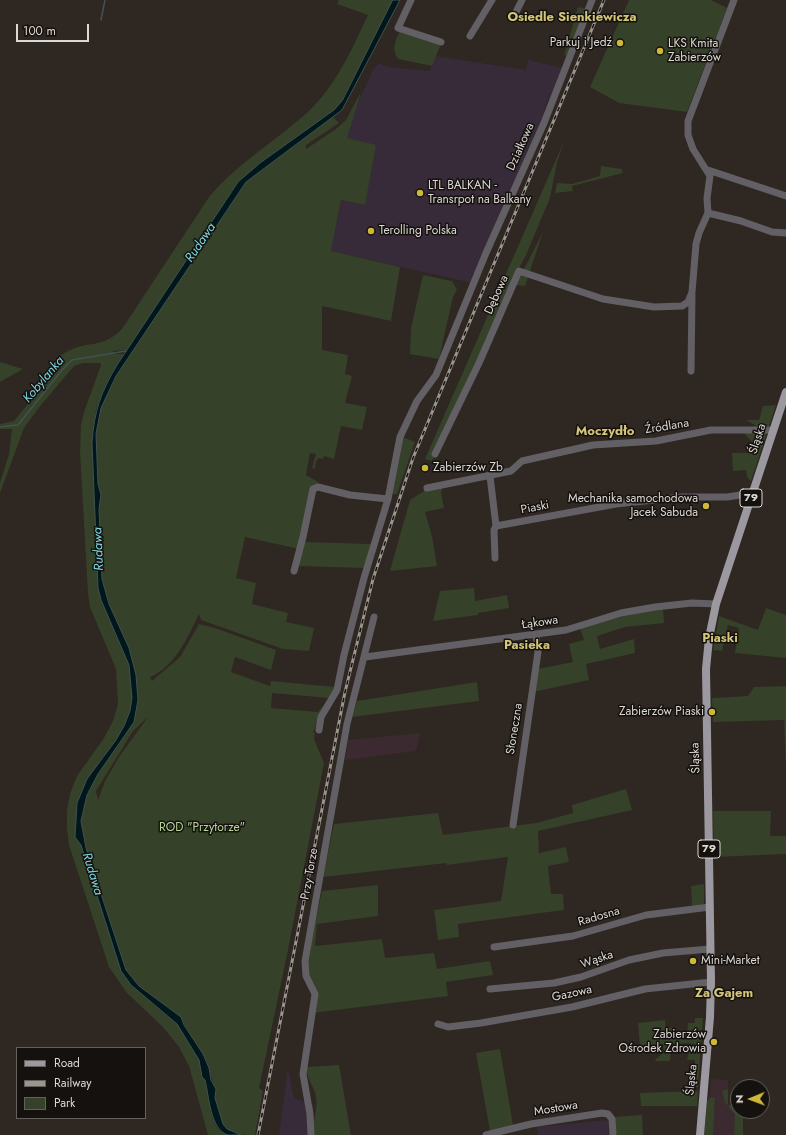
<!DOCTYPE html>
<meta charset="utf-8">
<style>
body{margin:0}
#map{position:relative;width:786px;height:1135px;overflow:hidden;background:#2f2721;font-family:Jost,sans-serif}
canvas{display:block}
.legend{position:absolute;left:16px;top:1047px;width:130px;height:72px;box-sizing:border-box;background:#14110e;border:1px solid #64615d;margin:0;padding:5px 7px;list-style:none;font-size:12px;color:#ddd8d4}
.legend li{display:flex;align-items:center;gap:8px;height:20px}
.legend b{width:20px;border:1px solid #64615d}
.north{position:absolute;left:730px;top:1079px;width:40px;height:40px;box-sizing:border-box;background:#14110e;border:1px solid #64615d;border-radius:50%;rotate:269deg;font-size:11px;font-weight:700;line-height:16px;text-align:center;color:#ddd8d4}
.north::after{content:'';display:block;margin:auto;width:14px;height:18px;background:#ceb837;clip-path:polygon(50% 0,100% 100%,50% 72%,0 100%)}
.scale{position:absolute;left:16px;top:24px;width:73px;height:18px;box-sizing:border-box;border:2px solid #ddd8d4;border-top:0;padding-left:5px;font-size:12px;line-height:14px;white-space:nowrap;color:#ddd8d4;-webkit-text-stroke:3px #14110e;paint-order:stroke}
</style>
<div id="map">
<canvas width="786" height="1135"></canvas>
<ul class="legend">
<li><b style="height:5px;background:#9c98a0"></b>Road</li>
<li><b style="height:5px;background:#9b9590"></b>Railway</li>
<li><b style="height:11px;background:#354129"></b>Park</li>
</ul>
<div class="north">N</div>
<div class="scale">100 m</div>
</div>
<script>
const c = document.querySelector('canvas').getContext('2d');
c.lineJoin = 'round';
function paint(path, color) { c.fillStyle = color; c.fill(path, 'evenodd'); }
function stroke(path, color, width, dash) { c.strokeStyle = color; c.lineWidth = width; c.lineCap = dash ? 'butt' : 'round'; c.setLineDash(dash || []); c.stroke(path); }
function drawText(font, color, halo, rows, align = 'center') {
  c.font = font + ' Jost,sans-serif'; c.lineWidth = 3; c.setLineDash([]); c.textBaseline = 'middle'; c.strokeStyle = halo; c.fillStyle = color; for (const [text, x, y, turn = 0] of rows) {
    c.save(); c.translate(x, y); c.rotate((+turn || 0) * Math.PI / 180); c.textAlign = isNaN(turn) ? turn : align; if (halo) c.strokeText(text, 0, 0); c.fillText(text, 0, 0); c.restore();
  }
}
const commercial = new Path2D(`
 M420 733 416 751 345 760 348 740Z
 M711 1079 728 1080V1105L738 1106V1111H743V1135H708Z`);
const industrial = new Path2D(`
 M435 56 526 70 528 60 563 68 552 98 548 99 544 111 546 115 472 283 331 251 341 200 365 205 347 138 353 113 373 70 379 63 388 67 430 71Z
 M288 1068 294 1098 314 1105 308 1135H279Z
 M608 1120 609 1135H538L537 1127Z`);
const green = new Path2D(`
 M339 0H393L342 101 334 110 260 163 238 182 127 350 113 351V354H124L108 380 96 409 92 443 98 588 101 600 129 665 132 698 131 708 124 726 116 740 87 779 77 804 75 837 81 845 121 971 131 985 179 1026 200 1061 202 1077 205 1080C209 1093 210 1120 219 1130 221 1132 225 1133 228 1135H208L189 1066 179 1047 163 1027 127 993 109 967 69 845 67 829V810L70 794 77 776 104 738 113 721 118 704 116 669 90 607 88 594 80 451 81 425 85 409 101 365 100 363H83L74 366 41 405 24 428 0 493V483L9 454 12 429H0V424L14 421 46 382 43 375C50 367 57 356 68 351 90 340 102 349 122 329L209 197C239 161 280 139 313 107 338 81 353 47 368 15L337 4Z
 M629 0H711L727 8 687 112 619 103 590 87Z
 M578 7 586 9 568 56 564 55Z
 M400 31 441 44 432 66 398 59C391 50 395 41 400 31Z
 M361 92 347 138 376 145 365 205 341 200 331 251 400 267 391 321 322 306V350L348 355 345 374 352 376 345 403 367 407 362 430 341 426 334 459 324 456 323 459 319 458 316 461 315 469 312 468 316 454 310 453 306 475 318 482V486L299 549 245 537 236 578 256 583 252 604 288 613 286 622 314 628 309 651 283 649 201 620 199 614C188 637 175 667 150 677L152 681 180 657 199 624 215 628 276 650 271 670 235 657 231 672 270 686 271 681 336 687 329 698 272 693 271 708 318 712 326 702 313 732 315 733 314 739 324 763 287 955 259 1088 263 1091 255 1135C245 1135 234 1135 226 1128 221 1123 215 1104 215 1097 214 1094 216 1091 215 1088 211 1077 209 1064 203 1054 196 1042 186 1030 181 1017L139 986 126 970 86 848 81 821 87 795 98 774 134 722 138 700 136 675 129 648 109 604 102 580 99 509 101 495 98 484 96 434 101 408 116 376 246 182 333 117 339 123 306 145V149L336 129 346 120ZM148 717 119 757 105 781 98 800 96 791 133 731Z
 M565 139 557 162 550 198 526 255 511 283 432 461 425 459Z
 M601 166 622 169 623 173 572 186 573 191 555 193 557 183 572 184 600 176Z
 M543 232 525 286 516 285Z
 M423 275 452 281 457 290 453 297 439 359 410 354 411 328Z
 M0 362 23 369 0 382Z
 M776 405 751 481 747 477 746 470 733 471 732 453H752L753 443 744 433 758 427 746 420H759L763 406Z
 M403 437 415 442 397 494H392Z
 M443 486 441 492 444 508 425 512 432 536 437 566 390 571 410 500 427 489Z
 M304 542 371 544 365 568 298 566Z
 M474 588 475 601 507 595 509 608 478 613V615L433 621 440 591Z
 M663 608 664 623 625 627 597 636 600 649 634 639 635 653 586 664 589 680 533 692 537 669 573 662 569 644 584 640 580 628 596 622Z
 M766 608 786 615V658L735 653 739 628 728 625 722 651 713 650 719 616 758 630Z
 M477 682 479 701 352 717 357 701Z
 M786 686V767L784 720 713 722 712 698 748 696 754 687Z
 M626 789 632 810 538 831 539 853 566 847 569 862 548 866 551 894H563L564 910 458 924 459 937 438 940 434 910 501 901 508 857 447 865 446 863 323 877 334 824 438 813 443 835 536 823 573 813 572 805Z
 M713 811H771L770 836H786V854L714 857Z
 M704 884V906L692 907 691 886Z
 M378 885V916L317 924 315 946 382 939 385 958 434 953 437 969 490 961 493 975 446 982 448 996 312 1013 313 994 306 965 322 891Z
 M695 1018H703L698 1087H694L695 1060H687L691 1043 671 1044 670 1061H656L655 1060 664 1052 663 1044 640 1046 638 1023 665 1020 666 1028H672L674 1034H687L688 1023H695Z
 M500 1049 513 1125 490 1131 476 1053Z
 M339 1065 351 1135H311C313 1123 318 1109 316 1097 315 1088 307 1080 306 1067Z
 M728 1089V1105L738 1106V1111H743V1135H734L735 1115 725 1102 722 1091Z
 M698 1091 697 1106H641L640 1093Z
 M710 1097 715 1098 713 1135H704L707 1101Z
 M642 1115 643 1135H616L614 1117Z`);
const water = new Path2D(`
 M393 0H400L342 110 246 182 116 376 101 408 96 434 98 484 101 495 99 509 102 579 109 604 129 648 136 675 138 700 134 722 98 774 87 795 81 821 86 848 126 970 139 986 181 1017 184 1025 203 1054 209 1068 211 1080 216 1089 215 1098 223 1124 227 1129 241 1135C237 1135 232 1135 228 1135 210 1130 209 1095 205 1080L202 1077 199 1060 177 1024 131 985 121 971 81 845 75 837 77 803 87 779 116 740 124 726 130 711 132 698 129 665 101 600 98 588 92 443C94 411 101 392 117 365L238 182 260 163 334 110 342 101Z`);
const stream = new Path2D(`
 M101 20 105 0
 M0 427 18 425 62 370 72 360 126 351`);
const minor = new Path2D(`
 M411 0 398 28 441 42
 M516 12 522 0
 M470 36 492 0
 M708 170 786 196
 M708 213 707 198 710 176 693 149 688 135V121L734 0
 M708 213 741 221 772 232 786 233
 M691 371 692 295
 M435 454 479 363 519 271 603 299 654 307 682 306 688 302 692 292 696 244 699 233 708 213
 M490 476 496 526
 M427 488 511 471 522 461 593 445 656 441 711 430H773
 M495 558 494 530 496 526 616 504 682 497H727L753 493
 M294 571 303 537 313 489 318 487 350 495 388 499
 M365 657 566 630 621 613 655 607 692 603 716 604
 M319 730 321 717 337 690 344 655 364 578 388 499 400 437 417 401 436 375 486 253 544 123 592 0
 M513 825 538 652 536 635
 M494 947 573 936 646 915 710 907
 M490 989 554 983 581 977 629 960 663 953 710 949
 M438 1024 448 1027 481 1023 572 1007 645 989 711 982
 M311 1135 310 1114 303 1074 315 994 306 976 305 961 347 724 374 617
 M486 1135 531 1124 602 1113 608 1114 612 1119 613 1135`);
const major = new Path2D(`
 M700 1135 710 1017 711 982 706 669 709 638 716 604 786 392`);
const rail = new Path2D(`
 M258 1135 345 692 373 579 413 458 604 0`);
const markers = [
 [620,43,4,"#ceb837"],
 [660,51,4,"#ceb837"],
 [420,193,4,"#ceb837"],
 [371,231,4,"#ceb837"],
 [425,468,4,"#ceb837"],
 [706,506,4,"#ceb837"],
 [712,712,4,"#ceb837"],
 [693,961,4,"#ceb837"],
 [714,1042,4,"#ceb837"]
];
const shields = [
 [751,498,22],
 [709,849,22]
];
const shieldNames = [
 ["79",751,498],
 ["79",709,849]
];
const poiNames = [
 ["Parkuj i Jedź",612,43,"right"],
 ["LKS Kmita",668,44],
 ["Zabierzów",668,58],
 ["LTL BALKAN -",428,186],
 ["Transrpot na Balkany",428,200],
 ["Terolling Polska",379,231],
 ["Zabierzów Zb",433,468],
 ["Mechanika samochodowa",698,499,"right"],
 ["Jacek Sabuda",698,513,"right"],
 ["Zabierzów Piaski",704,712,"right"],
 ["Mini-Market",701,961],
 ["Zabierzów",706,1035,"right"],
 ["Ośrodek Zdrowia",706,1049,"right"]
];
const streetNames = [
 ["Działkowa",521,147,-66],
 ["Dębowa",497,295,-66],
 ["Źródlana",667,427,-9],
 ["Śląska",758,439,-72],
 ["Piaski",535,508,-11],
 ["Łąkowa",540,623,-8],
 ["Słoneczna",515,729,-81],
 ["Śląska",696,758,-92],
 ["Przy Torze",310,874,-80],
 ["Radosna",599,917,-16],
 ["Wąska",597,960,-19],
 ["Gazowa",572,994,-12],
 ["Śląska",692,1080,-84],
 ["Mostowa",556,1109,-9]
];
const parkNames = [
 ["ROD \"Przytorze\"",202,828]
];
const neighbourhoodNames = [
 ["Osiedle Sienkiewicza",572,18],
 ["Moczydło",605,432],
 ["Piaski",720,639],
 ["Pasieka",527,646],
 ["Za Gajem",724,994]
];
const waterNames = [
 ["Rudawa",201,243,-56],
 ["Kobylanka",44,380,-50],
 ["Rudawa",99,549,-92],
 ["Rudawa",92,874,73]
];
paint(commercial, '#3c2a31');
paint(industrial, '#382b39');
paint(green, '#354129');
paint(water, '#00181b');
stroke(water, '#425252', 1);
stroke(stream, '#425252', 1.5);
stroke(minor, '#626064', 7);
stroke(major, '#9c98a0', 8);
stroke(rail, '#9b9590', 3);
stroke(rail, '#14110e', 1.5, [4.5]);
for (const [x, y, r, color] of markers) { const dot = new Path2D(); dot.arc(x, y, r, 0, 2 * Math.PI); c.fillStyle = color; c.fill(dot); stroke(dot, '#14110e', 1.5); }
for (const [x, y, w] of shields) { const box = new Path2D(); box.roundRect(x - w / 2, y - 9, w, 18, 3); c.fillStyle = '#14110e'; c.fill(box); stroke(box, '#ddd8d4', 1); }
drawText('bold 11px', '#ddd8d4', null, shieldNames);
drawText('12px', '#ddd8d4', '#14110e', poiNames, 'left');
drawText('12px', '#ddd8d4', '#14110e', streetNames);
drawText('12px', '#b8d69a', '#14110e', parkNames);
drawText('bold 13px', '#d4c678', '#14110e', neighbourhoodNames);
drawText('italic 13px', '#7dd5dd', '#14110e', waterNames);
</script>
